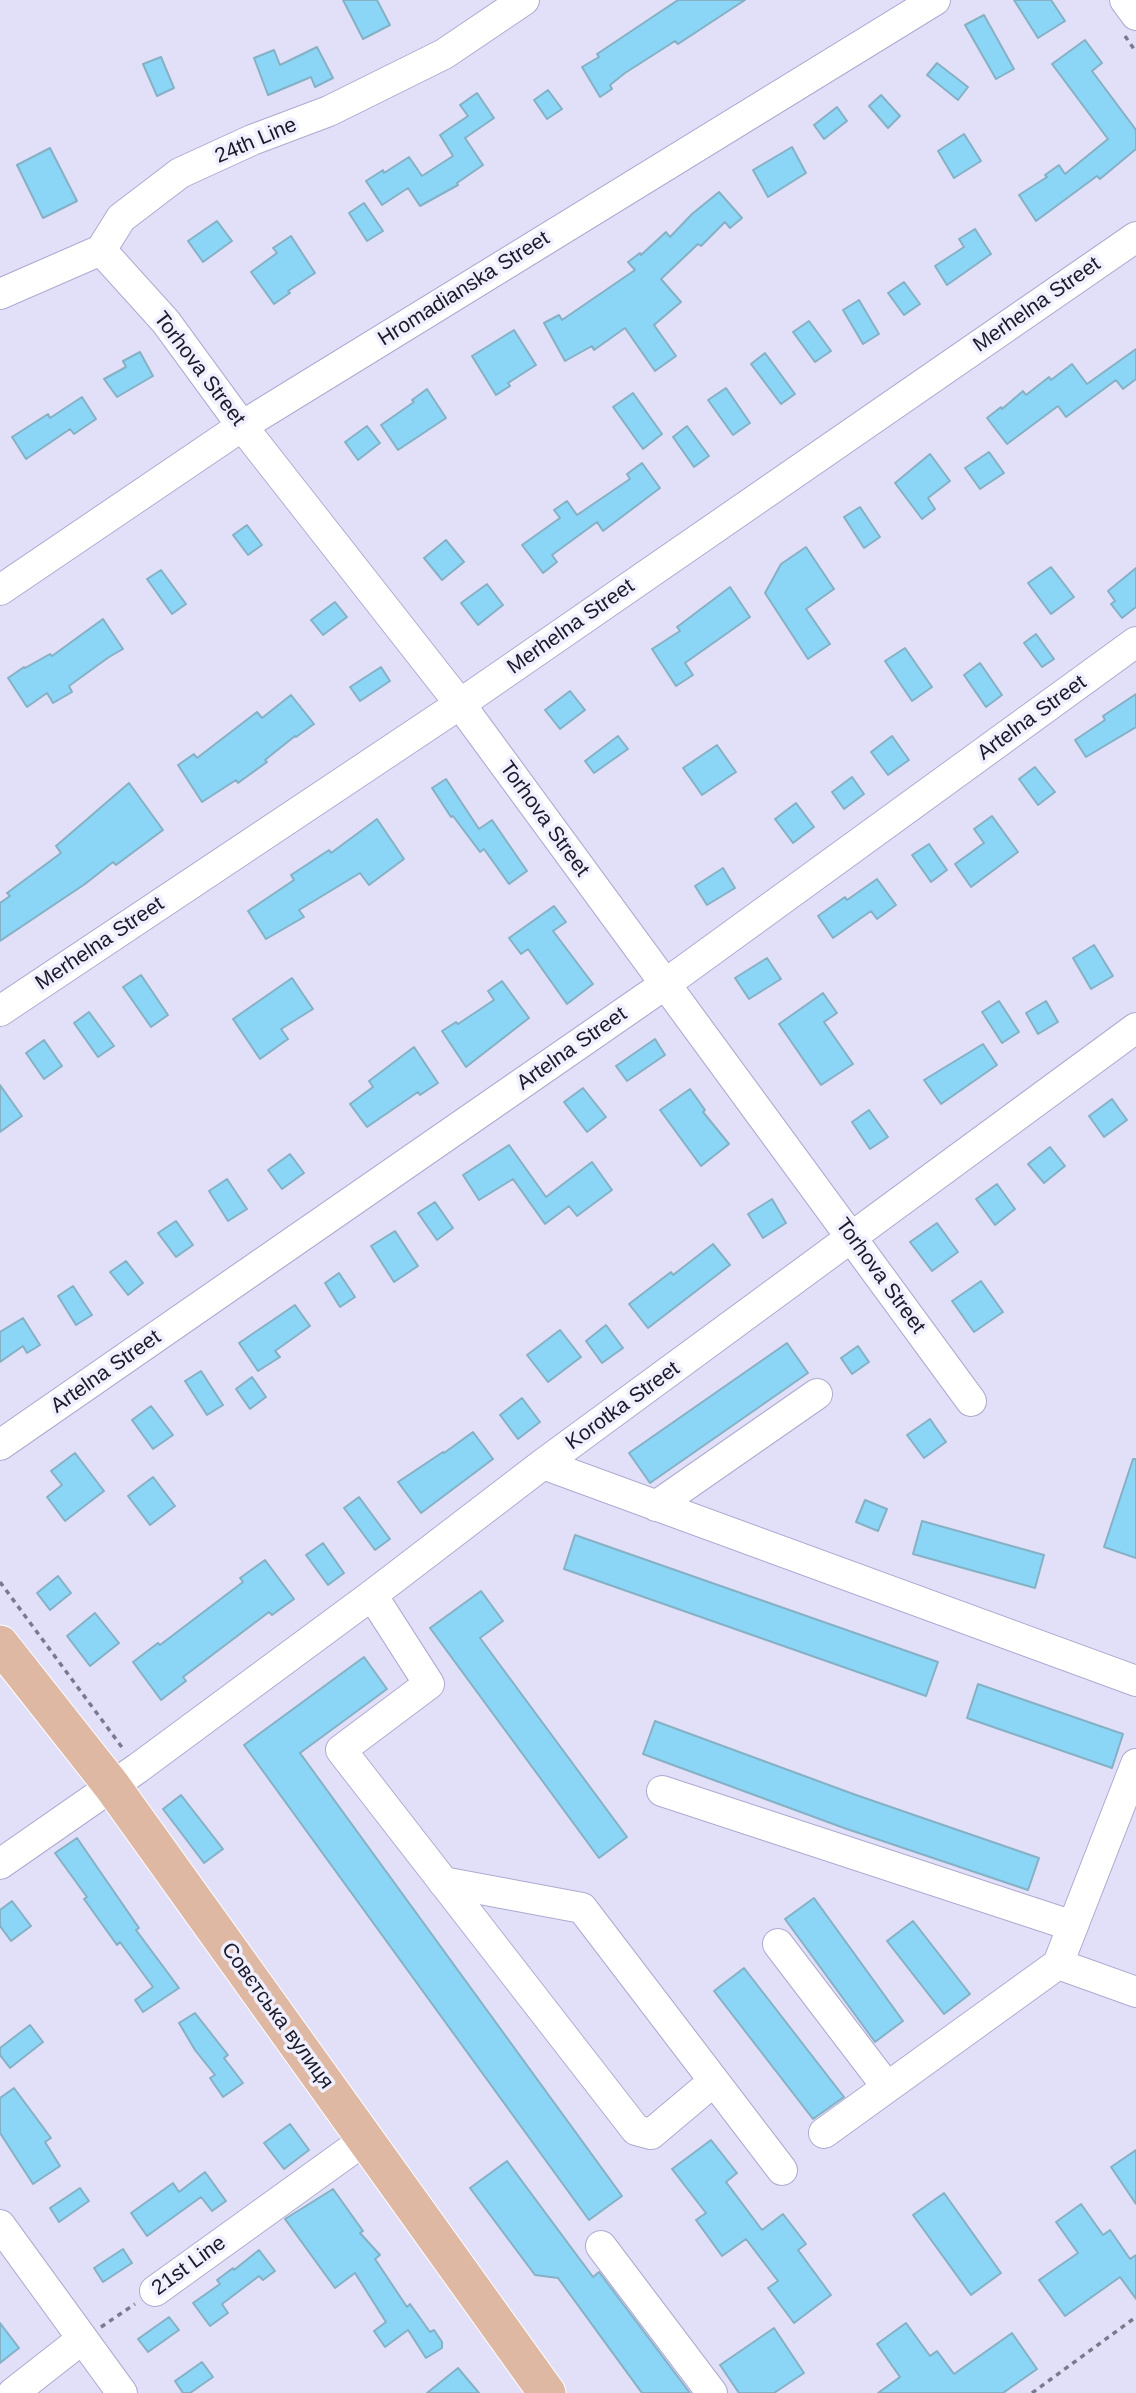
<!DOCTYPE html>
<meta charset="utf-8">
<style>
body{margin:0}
canvas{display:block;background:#e2e0f9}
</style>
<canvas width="1136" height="2393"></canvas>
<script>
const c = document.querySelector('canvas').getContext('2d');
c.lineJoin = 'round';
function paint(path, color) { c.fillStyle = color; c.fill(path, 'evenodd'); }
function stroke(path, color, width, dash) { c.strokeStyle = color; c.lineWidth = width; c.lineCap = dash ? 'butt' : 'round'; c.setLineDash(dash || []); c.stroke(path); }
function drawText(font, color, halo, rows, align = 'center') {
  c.font = font + ' Helvetica,sans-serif'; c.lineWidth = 7; c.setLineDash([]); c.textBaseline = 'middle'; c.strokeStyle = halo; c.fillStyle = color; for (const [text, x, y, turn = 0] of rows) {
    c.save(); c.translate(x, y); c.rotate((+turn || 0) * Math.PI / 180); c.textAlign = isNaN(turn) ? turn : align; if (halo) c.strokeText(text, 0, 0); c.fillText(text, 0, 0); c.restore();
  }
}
const building = new Path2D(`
 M343 0H377L390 25 363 39Z
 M678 0H745L678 44 675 41 625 73 610 85 612 89 600 97 582 67 599 57 597 54Z
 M1014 0H1051L1065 21 1038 38Z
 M984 15 1014 69 996 79 965 25Z
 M1085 40 1102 63 1092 71 1136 130V149L1100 179 1097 176 1036 221 1019 195 1047 177 1045 175 1059 165 1065 174 1108 139 1052 64Z
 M317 47 333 78 315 87 311 77 268 95 254 58 274 50 280 65Z
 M161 57 174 88 157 96 143 64Z
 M937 63 968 87 958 100 927 75Z
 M548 90 562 109 547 119 534 100Z
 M477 93 494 118 465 138 483 165 457 183 458 185 420 206 408 188 382 205 366 181 383 170 384 173 409 157 422 176 453 156 440 135 468 116 460 105Z
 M881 95 900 116 888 128 869 106Z
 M837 107 847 121 824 139 814 125Z
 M964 134 981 161 954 178 938 151Z
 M792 147 806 173 768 197 753 170Z
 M50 148 77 201 43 218 17 165Z
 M719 192 742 218 730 228 725 222 701 246 698 244 661 279 681 302 654 325 676 356 655 371 625 328 594 350 592 346 565 361 544 323 559 315 562 320 635 270 628 262 640 253 641 255 666 232 670 237 692 214Z
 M364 203 383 231 367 241 349 213Z
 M217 221 232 241 203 262 188 241Z
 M975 229 991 254 947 285 935 266 964 247 959 239Z
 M291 236 315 273 288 291 290 293 274 304 251 272 277 253 273 248Z
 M904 282 920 304 904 315 888 293Z
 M859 300 879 334 863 344 843 310Z
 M809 321 831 351 815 362 793 332Z
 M514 330 536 365 508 383 510 386 496 395 472 356Z
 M1136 349V379L1123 389 1116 380 1066 417 1058 406 1007 444 987 418 1001 407 1002 409 1023 391 1026 395 1049 377 1051 380 1072 364 1087 384Z
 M140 352 153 376 117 397 104 379 126 367 123 361Z
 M765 353 795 394 781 404 751 364Z
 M726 388 750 423 733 435 708 400Z
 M427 389 446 418 398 450 381 425 414 402 412 400Z
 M633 393 662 434 643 449 613 407Z
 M82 397 96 419 74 434 70 429 26 459 12 437 48 414 50 418Z
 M367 426 380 443 358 460 345 442Z
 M687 426 709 456 694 467 673 437Z
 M989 452 1004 473 980 489 965 468Z
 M930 454 950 481 928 498 935 509 922 519 895 483Z
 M642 463 660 488 603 531 597 522 552 555 557 562 543 573 522 545 560 518 554 510 567 501 577 515 630 479 627 474Z
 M860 507 880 537 864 548 844 517Z
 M247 525 262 545 248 555 233 535Z
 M446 540 464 562 442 580 424 558Z
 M806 547 834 589 806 609 830 644 808 659 765 593 781 564Z
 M1051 567 1074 597 1051 614 1028 583Z
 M1136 568V607L1122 618 1111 604 1115 601 1108 591Z
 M161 570 186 604 172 614 147 579Z
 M487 584 503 605 478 625 461 603Z
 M730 587 750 617 685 663 693 675 676 686 652 649 680 631 677 627Z
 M335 602 347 617 323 635 311 620Z
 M103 619 123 649 109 657 69 686 72 692 53 703 47 693 27 707 8 678 24 667 25 668 50 654 52 656Z
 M1036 634 1054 659 1042 667 1024 643Z
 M905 648 932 687 912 701 885 661Z
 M980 663 1002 695 986 707 964 675Z
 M381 667 390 681 360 701 350 687Z
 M570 691 585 710 560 729 545 710Z
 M1136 694V727L1086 757 1075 740 1105 720 1103 716Z
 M291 695 314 724 296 737 295 736 265 760 267 762 238 783 236 780 202 802 178 765 194 754 197 758 257 712 262 718Z
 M618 736 628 749 594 773 585 761Z
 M892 736 909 760 888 775 871 752Z
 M717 745 736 772 702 795 683 768Z
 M1035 767 1055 792 1038 805 1019 779Z
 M852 777 864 794 844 809 832 792Z
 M446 779 479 829 492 820 527 871 509 884 484 849 480 852 453 816 451 817 432 788Z
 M129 783 163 830 116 865 113 862 85 884 0 941V903L10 896 7 893 61 853 56 846Z
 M796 803 814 827 793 843 775 819Z
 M992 816 1018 852 971 887 955 864 984 843 974 829Z
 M377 819 404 859 369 885 360 873 299 910 304 917 266 939 248 911 294 880 291 875 329 850 331 853Z
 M929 844 947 870 931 882 912 855Z
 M723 868 735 888 707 905 695 886Z
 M877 879 896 905 877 919 871 911 833 938 818 916 845 897 847 900Z
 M554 906 566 922 553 931 593 984 567 1004 528 949 521 954 509 938Z
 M1094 945 1113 976 1091 989 1073 958Z
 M767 958 781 979 749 999 735 978Z
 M141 975 168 1015 151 1027 123 987Z
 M292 978 313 1009 281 1029 288 1039 260 1059 233 1019Z
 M502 981 529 1018 466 1067 442 1031 456 1022 458 1024 494 1000 488 991Z
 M823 993 837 1013 824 1022 853 1064 821 1085 779 1024Z
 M999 1001 1019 1032 1002 1043 982 1012Z
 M1046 1001 1058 1022 1038 1034 1026 1013Z
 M89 1012 114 1046 98 1057 74 1023Z
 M655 1039 665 1055 627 1081 616 1066Z
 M44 1040 62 1066 44 1079 26 1053Z
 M983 1044 997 1065 941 1104 924 1080Z
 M414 1047 438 1083 420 1095 418 1092 367 1127 350 1104 373 1087 369 1081Z
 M0 1085 22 1116 0 1132Z
 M583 1088 606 1117 587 1132 564 1102Z
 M690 1089 705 1110 703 1112 729 1144 701 1166 660 1110Z
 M1112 1099 1127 1120 1104 1137 1089 1116Z
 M869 1110 888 1137 870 1149 852 1122Z
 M509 1145 546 1197 592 1162 612 1190 577 1216 569 1206 545 1224 513 1179 479 1200 463 1175Z
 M1050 1147 1065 1166 1044 1183 1028 1164Z
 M290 1154 304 1173 282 1189 268 1170Z
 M227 1179 247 1209 228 1221 209 1191Z
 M997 1184 1015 1209 995 1225 976 1199Z
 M772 1199 786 1223 763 1238 748 1214Z
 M435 1202 453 1228 437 1240 418 1213Z
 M176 1221 193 1245 176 1257 158 1233Z
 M937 1223 958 1252 932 1271 910 1242Z
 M395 1231 418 1266 394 1282 371 1246Z
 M713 1244 730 1265 648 1328 629 1304 671 1272 673 1275Z
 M126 1261 143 1283 128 1295 110 1272Z
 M339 1273 355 1297 340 1307 325 1283Z
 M981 1281 1003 1312 974 1332 952 1301Z
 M73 1286 92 1315 76 1325 58 1296Z
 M295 1305 310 1326 275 1351 280 1357 258 1371 239 1343Z
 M23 1318 40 1345 27 1353 23 1346 0 1362V1332Z
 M606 1325 623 1348 602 1363 586 1341Z
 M560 1330 581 1357 548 1382 527 1355Z
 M787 1343 808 1373 650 1483 629 1453Z
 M858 1346 869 1362 852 1374 841 1358Z
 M201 1371 223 1405 207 1415 185 1381Z
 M252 1377 266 1397 250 1409 236 1389Z
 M522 1398 540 1422 518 1439 500 1415Z
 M151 1406 173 1435 153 1449 132 1420Z
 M930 1419 946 1442 924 1458 907 1435Z
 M473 1432 493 1459 421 1513 398 1482 443 1452 444 1453Z
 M75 1453 104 1491 65 1521 47 1497 62 1485 51 1471Z
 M1133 1459H1136V1558L1104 1547Z
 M153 1477 175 1506 150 1525 128 1496Z
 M359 1497 390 1539 375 1550 344 1508Z
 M865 1500 887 1509 878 1531 856 1522Z
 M922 1521 1044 1555 1035 1588 913 1554Z
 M575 1535 938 1662 926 1696 564 1569Z
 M323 1543 344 1573 328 1585 306 1555Z
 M265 1560 294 1599 272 1615 269 1612 183 1677 186 1681 161 1700 133 1662 158 1643 160 1645 243 1582 240 1578Z
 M58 1576 71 1593 50 1610 37 1593Z
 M481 1591 503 1621 480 1638 627 1837 599 1858 430 1628Z
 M95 1613 119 1643 90 1666 67 1636Z
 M364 1657 387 1689 300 1753 622 2196 589 2220 244 1745Z
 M978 1684 1123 1734 1112 1768 967 1718Z
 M655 1721 856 1795 1039 1858 1028 1890 844 1828 643 1754Z
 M181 1795 223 1849 204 1863 163 1809Z
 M77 1838 139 1928 136 1930 179 1988 143 2012 135 2000 153 1987 120 1942 117 1945 84 1899 87 1897 55 1853Z
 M814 1898 903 2021 875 2042 785 1919Z
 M12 1901 31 1926 11 1941 0 1926V1910Z
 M913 1921 970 1994 944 2014 887 1941Z
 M744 1968 844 2097 813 2119 714 1991Z
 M195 2013 228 2055 224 2058 243 2083 223 2097 210 2078 215 2075 195 2050 179 2023Z
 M30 2025 43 2042 10 2068 0 2055V2048Z
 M14 2088 51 2138 45 2142 60 2166 33 2184 0 2133V2098Z
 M290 2124 309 2150 284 2169 264 2143Z
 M711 2140 737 2173 726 2182 762 2230 783 2214 806 2244 798 2250 831 2295 794 2323 768 2288 778 2281 746 2239 722 2256 696 2220 706 2213 672 2169Z
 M1136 2150V2204L1111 2167Z
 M507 2161 593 2277 599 2272 690 2393H642L558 2278 535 2275 470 2188Z
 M205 2172 226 2201 212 2211 201 2197 147 2236 131 2213 173 2183 179 2192Z
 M80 2188 89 2201 59 2222 50 2208Z
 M333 2189 363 2231 360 2233 380 2255 375 2259 407 2307 410 2304 430 2332 434 2330 442 2342V2348L426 2358 408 2330 385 2347 374 2331 386 2322 355 2273 335 2288 285 2219Z
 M944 2193 1001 2273 971 2295 913 2215Z
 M1081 2204 1103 2235 1110 2230 1130 2259 1136 2255V2299L1120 2277 1065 2316 1039 2280 1078 2253 1056 2222Z
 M123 2249 132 2263 103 2282 94 2268Z
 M259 2250 275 2271 263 2280 259 2276 222 2304 228 2313 210 2326 193 2303 220 2284 217 2280 233 2268 234 2270Z
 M169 2317 179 2330 148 2352 138 2339Z
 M0 2323 19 2348 0 2363Z
 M906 2323 930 2356 937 2351 954 2374 1012 2333 1037 2369 1003 2393H878L900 2377 877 2344Z
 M774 2328 804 2373 774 2393H739L720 2365Z
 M202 2362 213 2377 190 2393H183L175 2381Z
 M458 2368 479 2393H427Z`);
const path = new Path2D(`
 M1125 36 1136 52
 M0 1582 124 1750
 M101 2327 135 2304
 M1032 2393 1136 2317`);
const minor = new Path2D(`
 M1125 0 1136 15
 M101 250 166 322 242 426 460 704 971 1401
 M0 294 101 250 121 218 180 173 252 140 329 111 444 54 524 0
 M0 590 242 426 935 0
 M0 1011 460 704 1136 237
 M0 1445 664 985 1136 642
 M543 1464 1136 1681
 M656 1506 817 1394
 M372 1595 429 1684 341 1750 636 2130 651 2134 714 2081
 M662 1791 1073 1926
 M0 1864 138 1768 372 1595 543 1464 1136 1028
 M443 1882 582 1908 782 2170
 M778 1944 887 2087
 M1058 1964 1136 1992
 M824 2133 1058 1964 1136 1764
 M0 2225 122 2393
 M601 2246 712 2393
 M155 2291 366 2139
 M13 2393 82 2339`);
const major = new Path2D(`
 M0 1644 112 1786 547 2393`);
const streetNames = [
 ["24th Line",256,141,-23],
 ["Hromadianska Street",464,289,-32],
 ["Merhelna Street",1037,305,-35],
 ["Torhova Street",199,369,53],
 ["Merhelna Street",571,627,-35],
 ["Artelna Street",1032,718,-36],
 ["Torhova Street",544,819,54],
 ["Merhelna Street",100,944,-34],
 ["Artelna Street",572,1049,-35],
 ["Torhova Street",880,1276,54],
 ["Artelna Street",106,1372,-35],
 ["Korotka Street",623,1406,-36],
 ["Совєтська вулиця",277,2016,54],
 ["21st Line",189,2266,-36]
];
paint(building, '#8bd5f6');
stroke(building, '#86b1c5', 2);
stroke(minor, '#adaad1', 32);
stroke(major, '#fff', 39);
stroke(path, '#7b798c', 3.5, [5, 5]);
stroke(minor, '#fff', 30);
stroke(major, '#dfb8a4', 37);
drawText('21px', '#1b1a28', '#efefff', streetNames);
</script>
